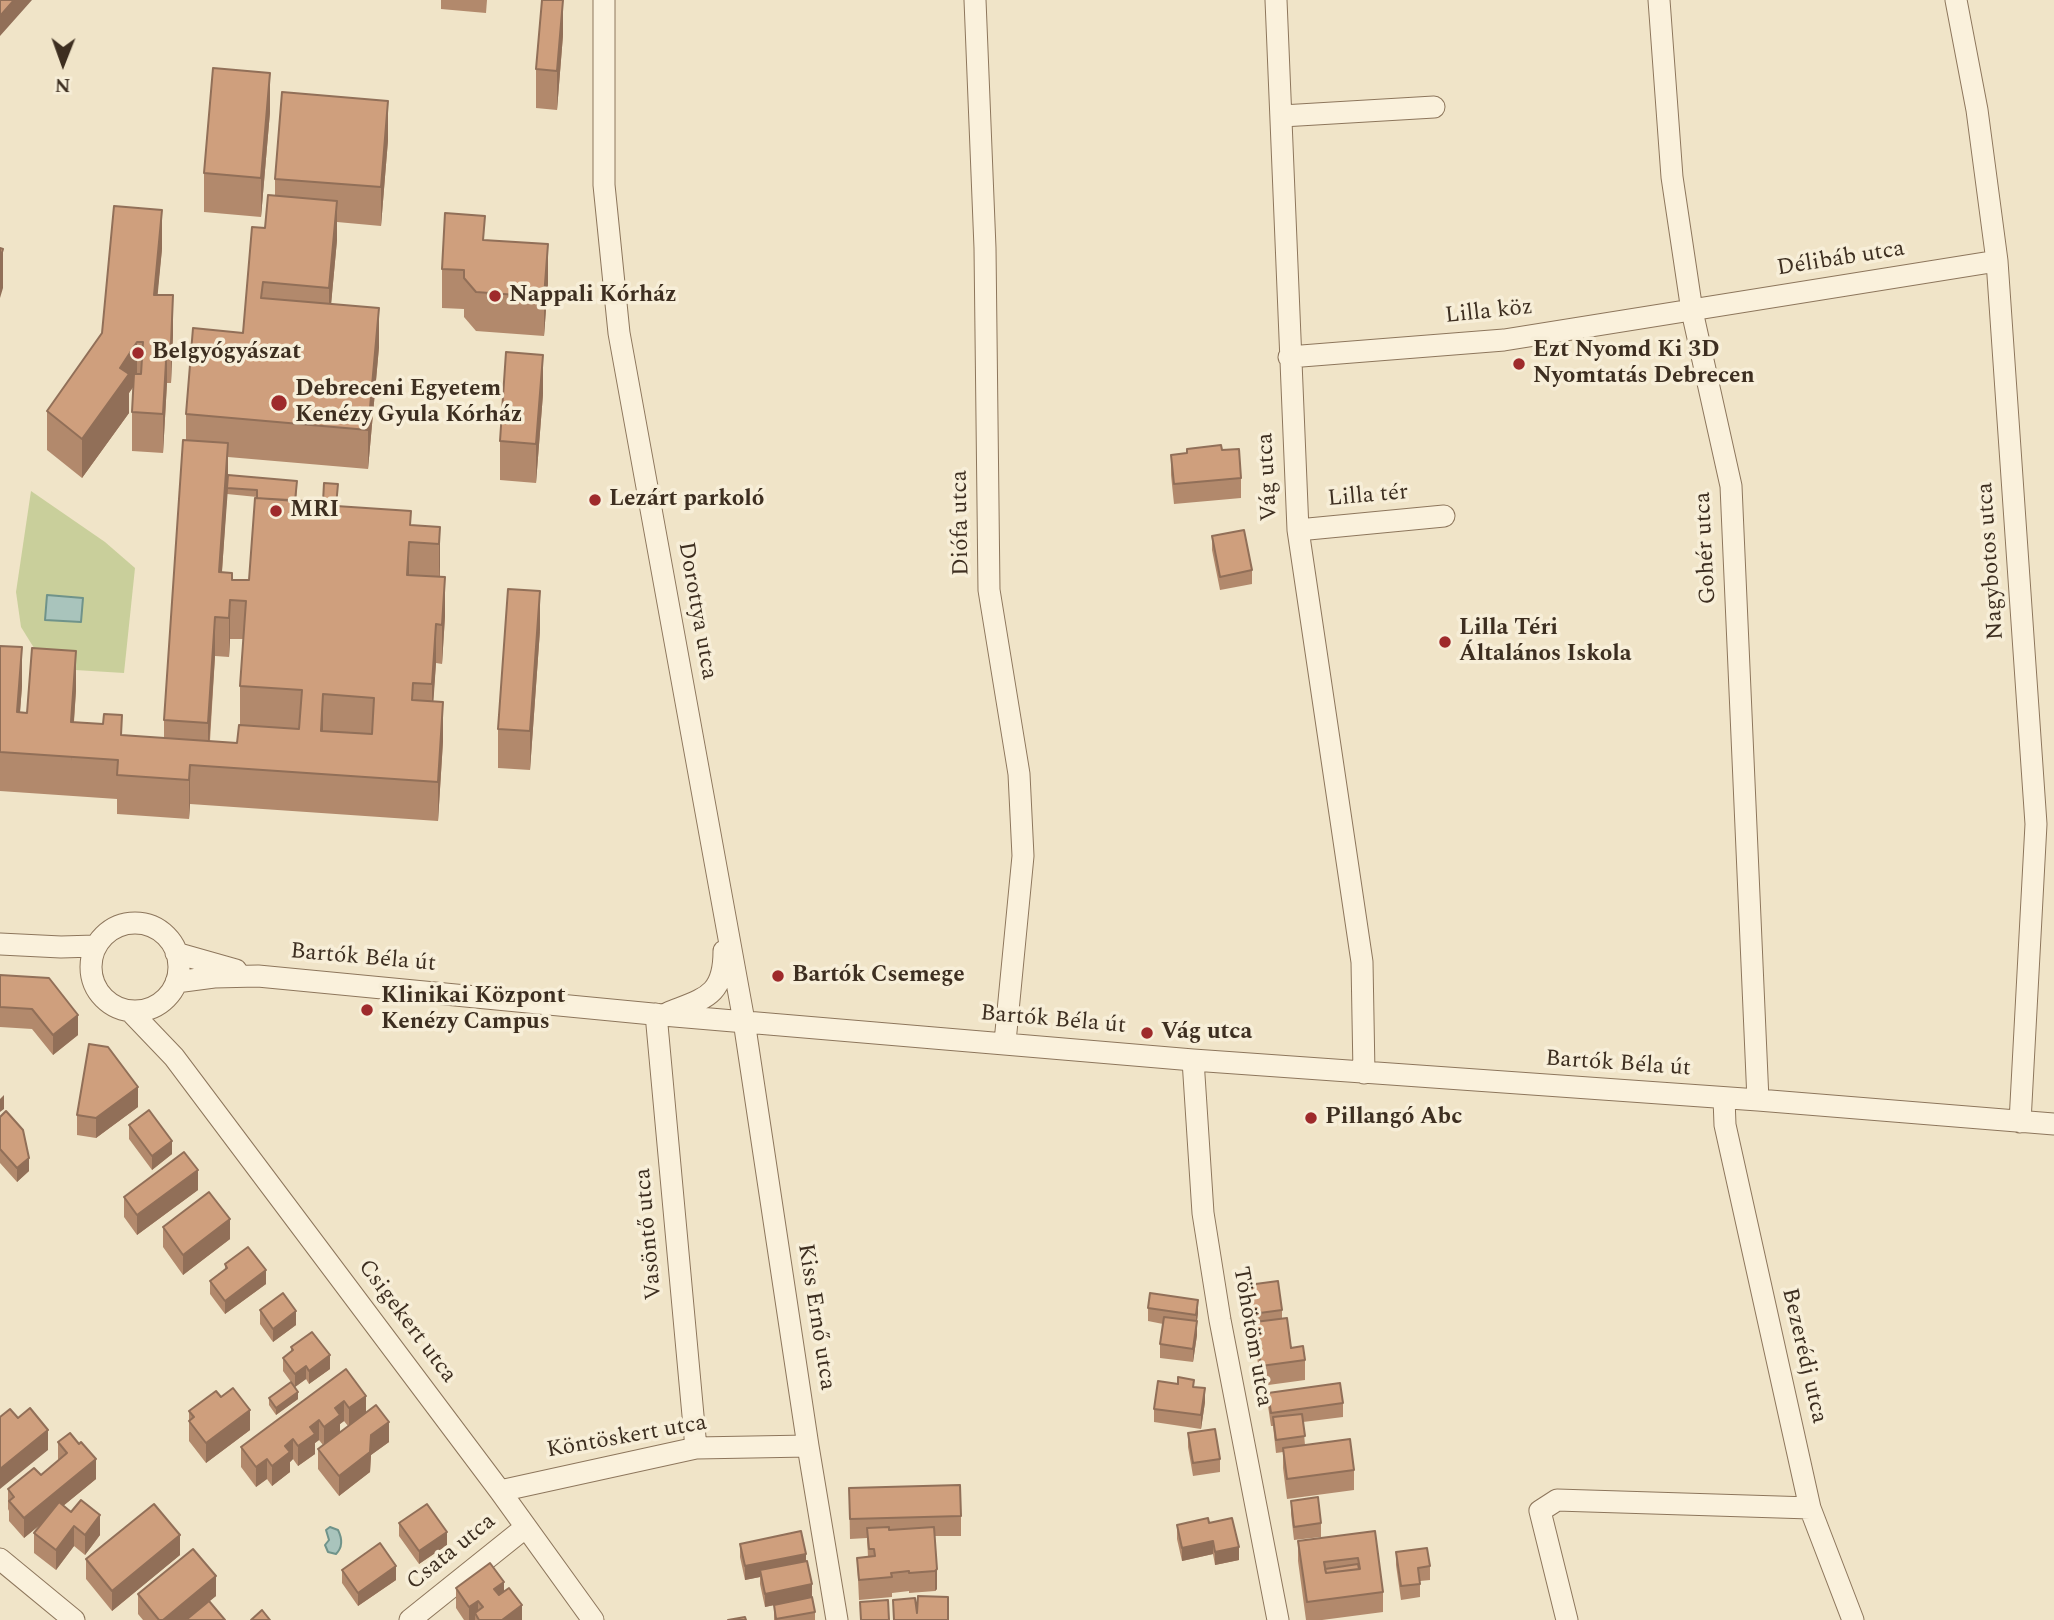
<!DOCTYPE html>
<meta charset="utf-8">
<style>
body{margin:0}
#map{position:relative;width:2054px;height:1620px;overflow:hidden;background:#f0e4c8;font-family:Spectral,serif}
canvas{display:block}
.north{position:absolute;left:28px;top:28px;width:70px;height:70px;-webkit-text-stroke:5px #f7eed8;paint-order:stroke;rotate:181deg;font-size:19px;font-weight:700;line-height:28px;text-align:center;color:#3d2e20}
.north::after{content:'';display:block;margin:auto;width:24px;height:32px;background:#3d2e20;clip-path:polygon(50% 0,100% 100%,50% 72%,0 100%)}
</style>
<div id="map">
<canvas width="2054" height="1620"></canvas>
<div class="north">N</div>
</div>
<script>
const c = document.querySelector('canvas').getContext('2d');
c.lineJoin = 'round';
function paint(path, color) { c.fillStyle = color; c.fill(path, 'evenodd'); }
function stroke(path, color, width, dash) { c.strokeStyle = color; c.lineWidth = width; c.lineCap = dash ? 'butt' : 'round'; c.setLineDash(dash || []); c.stroke(path); }
function drawText(font, color, halo, rows, align = 'center') {
  c.font = font + ' Spectral,serif'; c.lineWidth = 7; c.setLineDash([]); c.textBaseline = 'middle'; c.strokeStyle = halo; c.fillStyle = color; for (const [text, x, y, turn = 0] of rows) {
    c.save(); c.translate(x, y); c.rotate((+turn || 0) * Math.PI / 180); c.textAlign = isNaN(turn) ? turn : align; if (halo) c.strokeText(text, 0, 0); c.fillText(text, 0, 0); c.restore();
  }
}
const green = new Path2D(`
 M31 491 105 542 135 568 124 673 59 669 39 656 21 627 16 592Z`);
const water = new Path2D(`
 M47 595 83 598 81 622 45 620Z
 M330 1527 338 1530C342 1538 343 1547 336 1554L328 1552 325 1545 329 1540 326 1530Z`);
const minor = new Path2D(`
 M604 0V185L619 333 744 1021 808 1446 837 1620
 M975 0 985 248 989 590 1019 774 1023 856 1005 1042
 M1276 0 1298 530 1362 962 1364 1073
 M1659 0 1672 177 1692 311 1731 486 1758 1100
 M1956 0 1977 110 1997 261 2036 824 2020 1122
 M1282 116 1434 107
 M1289 357 1504 340 1997 261
 M1298 530 1444 516
 M91 967a44 44 0 1 1 88 0a44 44 0 1 1-88 0Z
 M0 944 61 947 95 946
 M176 953 236 970
 M176 982 214 977 258 976 663 1015 1193 1060 1758 1100 2054 1124
 M130 1011 174 1057 500 1491 593 1620
 M668 1013C705 998 724 996 724 951
 M656 1014 696 1448
 M1193 1060 1203 1213 1220 1320 1278 1620
 M1724 1098 1725 1125 1810 1508 1853 1620
 M500 1491 696 1448 808 1446
 M0 1559 74 1620
 M410 1620 526 1527
 M1567 1620 1540 1511 1557 1500 1810 1508`);
const wall = new Path2D(`
 M441 0H487L486 13 441 9Z
 M563 35 557 110 536 108V69Z
 M270 112 261 217 204 212V173Z
 M388 140 381 226 337 222V240L331 304 379 347 368 469 228 457V475L297 488 296 501 338 506 411 525 440 527V577L445 616 442 664 436 663 433 701 443 741 438 821 190 804 189 819 117 814V799L0 791V646L22 686 20 712 27 713 76 690 74 722 122 735 164 738V720L186 440V414L243 333 265 228 275 195V179ZM227 494 257 497 249 580H232L222 572ZM230 639H243L240 686V725L237 743 210 741 215 656 229 657Z
 M485 240 548 283 544 336 476 331 464 317V309L442 308V269Z
 M162 249 157 295 173 334 171 383H167L163 453 132 451V412L134 386 129 393V413L82 478 47 450V411Z
 M543 394 536 483 500 480V441Z
 M1222 450 1241 478V498L1174 504 1171 475V455Z
 M1212 536 1252 570V584L1220 590 1212 550Z
 M540 630 530 770 498 768V729Z
 M0 975 78 1035 53 1055 32 1029 0 1027Z
 M138 1107 96 1138 77 1135V1115Z
 M0 1117 29 1171 17 1182 0 1163Z
 M129 1125 172 1154 152 1170 129 1139Z
 M198 1190 137 1235 124 1217V1197Z
 M163 1227 230 1239 183 1275 163 1247Z
 M225 1264 266 1284 225 1314 210 1294V1281L225 1270Z
 M1248 1285 1282 1310V1319L1291 1348 1305 1360V1380L1261 1386 1255 1342V1327H1252L1248 1299Z
 M1148 1308 1198 1313 1197 1321V1335L1193 1362 1160 1358V1344L1163 1324 1148 1321Z
 M260 1310 296 1325 273 1342 260 1324Z
 M291 1347 330 1369 309 1384 306 1379 295 1387 298 1399 276 1415 269 1405V1398L291 1382 283 1371V1358L291 1351Z
 M346 1369 366 1413 389 1442 371 1455 370 1472 339 1496 318 1469V1449L323 1445 319 1440 315 1443V1454L298 1466 293 1459 290 1462V1472L272 1486 267 1479 256 1487 241 1467V1447ZM344 1421 348 1426 340 1432V1424Z
 M1194 1387 1205 1402 1201 1429 1154 1422V1409Z
 M1268 1393 1343 1403V1417L1303 1422 1305 1445 1354 1470V1490L1287 1499 1283 1468V1452L1276 1453 1273 1426H1271L1268 1406Z
 M221 1397 250 1430 206 1463 189 1441V1411Z
 M1188 1433 1220 1459V1472L1193 1476 1188 1447Z
 M58 1442 96 1479 63 1506 100 1535 85 1555 74 1546 56 1570 34 1553V1533L43 1522 24 1538 9 1521V1511L8 1509V1489L41 1475 58 1461Z
 M849 1488 961 1516V1536H934L937 1589 935 1591 909 1593V1591L892 1593V1597L859 1600 857 1558 868 1557 867 1538 850 1539Z
 M1291 1501 1321 1523V1537L1294 1540 1291 1514Z
 M399 1523 447 1545 419 1564 399 1536Z
 M1209 1523 1239 1560 1215 1565 1213 1554 1182 1561 1177 1539V1525Z
 M1375 1531 1383 1592V1612L1322 1620H1306L1298 1561V1541Z
 M740 1544 806 1561 812 1597 815 1612V1620H774V1605L765 1607 760 1584V1577L745 1580 740 1557Z
 M1396 1552 1430 1566V1580L1420 1581V1597L1401 1600 1396 1565Z
 M180 1555 112 1611 86 1579V1559Z
 M342 1570 396 1580 358 1606 342 1583Z
 M456 1588 504 1592 522 1620H464L456 1608Z
 M138 1594 216 1596 209 1601 225 1620H143L138 1614Z`);
const shadedWall = new Path2D(`
 M14 0H32L0 36V16Z
 M563 0V35L557 110V71Z
 M270 73V112L261 217V178Z
 M388 101V140L381 226V187Z
 M337 201V240L329 327V288Z
 M162 210V249L154 333V295Z
 M548 244V283L544 336V297Z
 M3 249V288L0 298V259Z
 M173 295V334L171 383V344Z
 M379 308V347L368 469V430Z
 M137 342V381L129 393V413L82 478V439L120 368Z
 M167 344V383L163 453V414Z
 M543 355V394L536 483V444Z
 M228 443V488L219 611V572Z
 M440 527V566L439 583V544Z
 M409 542V581L407 575Z
 M445 577V616L442 664V625Z
 M540 591V630L530 770V731Z
 M230 600V639L229 657V618Z
 M215 617V656L208 762V723Z
 M436 624V663L432 723V684Z
 M22 647V686L17 751V712Z
 M76 651V690L71 761V722Z
 M323 694V733L321 731Z
 M443 702V741L438 821V782Z
 M190 765V804L189 819V780Z
 M78 1015V1035L53 1055V1035Z
 M138 1087V1107L96 1138V1118Z
 M4 1095V1109L0 1112V1099Z
 M172 1141V1154L152 1170V1156Z
 M29 1158V1171L17 1182V1168Z
 M198 1170V1190L137 1235V1215Z
 M230 1219V1239L183 1275V1255Z
 M266 1270V1284L225 1314V1301Z
 M1198 1300V1313L1196 1328V1315Z
 M296 1311V1325L273 1342V1329Z
 M1197 1321V1335L1193 1362V1349Z
 M330 1355V1369L309 1384V1371Z
 M306 1366V1379L295 1387V1374Z
 M1205 1388V1402L1201 1429V1415Z
 M298 1392V1399L276 1415V1408Z
 M366 1396V1416L349 1428V1408Z
 M344 1401V1421L340 1424V1435L324 1447V1427L335 1408Z
 M250 1410V1430L206 1463V1443Z
 M319 1420V1440L315 1443V1454L298 1466V1446L310 1427Z
 M389 1422V1442L371 1455 370 1472 339 1496V1476L371 1435Z
 M48 1430V1450L0 1489V1469Z
 M293 1439V1459L290 1462V1472L272 1486V1466L285 1446Z
 M96 1459V1479L24 1538V1518Z
 M267 1459V1479L256 1487V1467Z
 M100 1515V1535L85 1555V1535Z
 M74 1526V1546L56 1570V1550Z
 M447 1532V1545L419 1564V1551Z
 M180 1535V1555L112 1611V1591Z
 M1213 1541V1554L1182 1561V1548Z
 M1239 1547V1560L1215 1565V1552Z
 M806 1554V1567L760 1570V1577L745 1580V1566Z
 M396 1566V1580L358 1606V1593Z
 M937 1569V1589L935 1591V1571Z
 M216 1576V1596L187 1620H163Z
 M504 1582V1602L494 1589Z
 M812 1584V1597L765 1607V1594Z
 M478 1601V1618L475 1613V1620H469V1607Z
 M522 1605V1620H502Z`);
const building = new Path2D(`
 M0 0H14L0 16Z
 M542 0H563L557 71 536 69Z
 M213 68 270 73 261 178 204 173Z
 M282 92 388 101 381 187 275 179Z
 M268 195 337 201 329 288 263 282 261 298 379 308 368 430 186 414 193 328 243 333 252 227 265 228Z
 M114 206 162 210 154 295H173L171 344H167L163 414 132 412 134 374H141L143 342H137L120 368 129 374 82 439 47 411 102 333Z
 M445 213 485 216 483 240 548 244 544 297 476 292 464 278V270L442 269Z
 M0 248 3 249 0 259Z
 M506 352 543 355 536 444 500 441Z
 M183 440 228 443 219 572 232 573V580H249L255 498 323 502 324 483 338 484 336 506 411 511 410 525 440 527 439 544 409 542 407 575 445 577 442 625 436 624 432 684 413 683 412 700 443 702 438 782 190 765 189 780 117 775 118 760 0 752V646L22 647 17 712 27 713 32 648 76 651 71 722 103 724 104 714 122 715 121 735 237 743 239 725 299 729 302 690 240 686 246 601 230 600 229 618 215 617 208 723 164 720ZM323 694 374 698 372 734 321 731Z
 M1221 445 1222 450 1239 449 1241 478 1174 484 1171 455 1187 453V449Z
 M228 475 297 481 295 501 257 498V490L227 488Z
 M1244 530 1252 570 1220 577 1212 536Z
 M508 589 540 591 530 731 498 729Z
 M0 975 49 978 78 1015 53 1035 32 1009 0 1007Z
 M89 1044 108 1047 138 1087 96 1118 77 1115Z
 M149 1110 172 1141 152 1156 129 1125Z
 M6 1111 23 1130 29 1158 17 1168 0 1149V1117Z
 M184 1152 198 1170 137 1215 124 1197Z
 M209 1192 230 1219 183 1255 163 1227Z
 M248 1247 266 1270 225 1301 210 1281 227 1268 225 1264Z
 M1278 1281 1282 1310 1252 1314 1248 1285Z
 M283 1293 296 1311 273 1329 260 1310Z
 M1150 1293 1198 1300 1196 1315 1148 1308Z
 M1164 1317 1197 1321 1193 1349 1160 1344Z
 M1287 1318 1291 1348 1303 1346 1305 1360 1261 1366 1255 1322Z
 M312 1332 330 1355 309 1371 306 1366 295 1374 283 1358 293 1350 291 1347Z
 M346 1369 366 1396 349 1408 344 1401 335 1408 340 1415 324 1427 319 1420 310 1427 315 1434 298 1446 293 1439 285 1446 290 1452 272 1466 267 1459 256 1467 241 1447Z
 M1178 1377 1194 1380 1193 1387 1205 1388 1201 1415 1154 1409 1158 1381 1178 1384Z
 M291 1382 298 1392 276 1408 269 1398Z
 M1340 1383 1343 1403 1271 1413 1268 1393Z
 M233 1388 250 1410 206 1443 189 1421 194 1417 189 1411 216 1391 221 1397Z
 M376 1405 389 1422 371 1435 370 1452 339 1476 318 1449Z
 M30 1408 48 1430 0 1469V1417L10 1409 18 1418Z
 M1302 1414 1305 1436 1276 1440 1273 1417Z
 M1215 1429 1220 1459 1193 1463 1188 1433Z
 M70 1433 79 1444 81 1442 96 1459 24 1518 9 1501 14 1497 8 1489 34 1468 41 1475 67 1453 58 1442Z
 M1350 1439 1354 1470 1287 1479 1283 1448Z
 M960 1485 961 1516 850 1519 849 1488Z
 M1318 1497 1321 1523 1294 1527 1291 1501Z
 M81 1500 100 1515 85 1535 74 1526 56 1550 34 1533 59 1502 71 1512Z
 M154 1504 180 1535 112 1591 86 1559Z
 M427 1504 447 1532 419 1551 399 1523Z
 M1208 1518 1209 1523 1232 1518 1239 1547 1215 1552 1213 1541 1182 1548 1177 1525Z
 M889 1527V1530L934 1527 937 1569 935 1571 909 1573V1571L891 1573 892 1577 859 1580 857 1558 875 1556 874 1549H869L867 1528Z
 M801 1531 806 1554 745 1566 740 1544Z
 M1375 1531 1383 1592 1307 1602 1298 1541ZM1358 1558 1360 1569 1326 1573 1324 1562Z
 M380 1543 396 1566 358 1593 342 1570Z
 M1427 1548 1430 1566 1418 1568 1420 1584 1401 1586 1396 1552Z
 M193 1549 216 1576 163 1620H159L138 1594Z
 M807 1561 812 1584 765 1594 760 1570Z
 M490 1563 504 1582 494 1589 499 1595 509 1588 522 1605 502 1620H479L475 1613 483 1607 478 1601 469 1607 456 1588Z
 M1358 1564 1359 1569 1326 1573 1325 1569Z
 M918 1596 948 1597V1620H894L893 1600 915 1598 917 1613Z
 M812 1597 815 1612 776 1619 774 1605Z
 M888 1600 889 1620H861L860 1602Z
 M209 1601 225 1620H186Z
 M262 1610 270 1620H251Z
 M745 1617 746 1620H728Z`);
const markers = [
 [495,296,7,"#9e2a2b"],
 [138,353,7,"#9e2a2b"],
 [1519,364,7,"#9e2a2b"],
 [279,403,9,"#9e2a2b"],
 [595,500,7,"#9e2a2b"],
 [276,511,7,"#9e2a2b"],
 [1445,642,7,"#9e2a2b"],
 [778,976,7,"#9e2a2b"],
 [367,1010,7,"#9e2a2b"],
 [1147,1033,7,"#9e2a2b"],
 [1311,1118,7,"#9e2a2b"]
];
const streetNames = [
 ["Délibáb utca",1841,260,-9],
 ["Lilla köz",1489,313,-6],
 ["Vág utca",1269,477,-93],
 ["Lilla tér",1368,497,-5],
 ["Diófa utca",962,523,-91],
 ["Gohér utca",1707,548,-93],
 ["Nagybotos utca",1992,561,-94],
 ["Dorottya utca",696,611,80],
 ["Bartók Béla út",363,959,5],
 ["Bartók Béla út",1053,1021,5],
 ["Bartók Béla út",1618,1065,4],
 ["Vasöntő utca",650,1234,-95],
 ["Kiss Ernő utca",815,1317,81],
 ["Csigekert utca",406,1322,53],
 ["Töhötöm utca",1251,1337,80],
 ["Bezerédj utca",1803,1356,77],
 ["Köntöskert utca",627,1438,-10],
 ["Csata utca",452,1553,-39]
];
const poiNames = [
 ["Nappali Kórház",509,296],
 ["Ezt Nyomd Ki 3D",1533,351],
 ["Nyomtatás Debrecen",1533,377],
 ["Belgyógyászat",152,353],
 ["Debreceni Egyetem",295,390],
 ["Kenézy Gyula Kórház",295,416],
 ["Lezárt parkoló",609,500],
 ["MRI",290,511],
 ["Lilla Téri",1459,629],
 ["Általános Iskola",1459,655],
 ["Bartók Csemege",792,976],
 ["Klinikai Központ",381,997],
 ["Kenézy Campus",381,1023],
 ["Vág utca",1161,1033],
 ["Pillangó Abc",1325,1118]
];
paint(green, '#c9cf9b');
paint(water, '#a9c4bc');
stroke(water, '#6f938a', 2);
stroke(minor, '#8d765c', 23);
stroke(minor, '#faf1dc', 21);
paint(wall, '#b2896c');
paint(shadedWall, '#916f58');
paint(building, '#cf9f7d');
stroke(building, '#916f58', 2);
for (const [x, y, r, color] of markers) { const dot = new Path2D(); dot.arc(x, y, r, 0, 2 * Math.PI); c.fillStyle = color; c.fill(dot); stroke(dot, '#f7eed8', 2.5); }
drawText('23px', '#3d2e20', '#f7eed8', streetNames);
drawText('bold 23px', '#3d2e20', '#f7eed8', poiNames, 'left');
</script>
